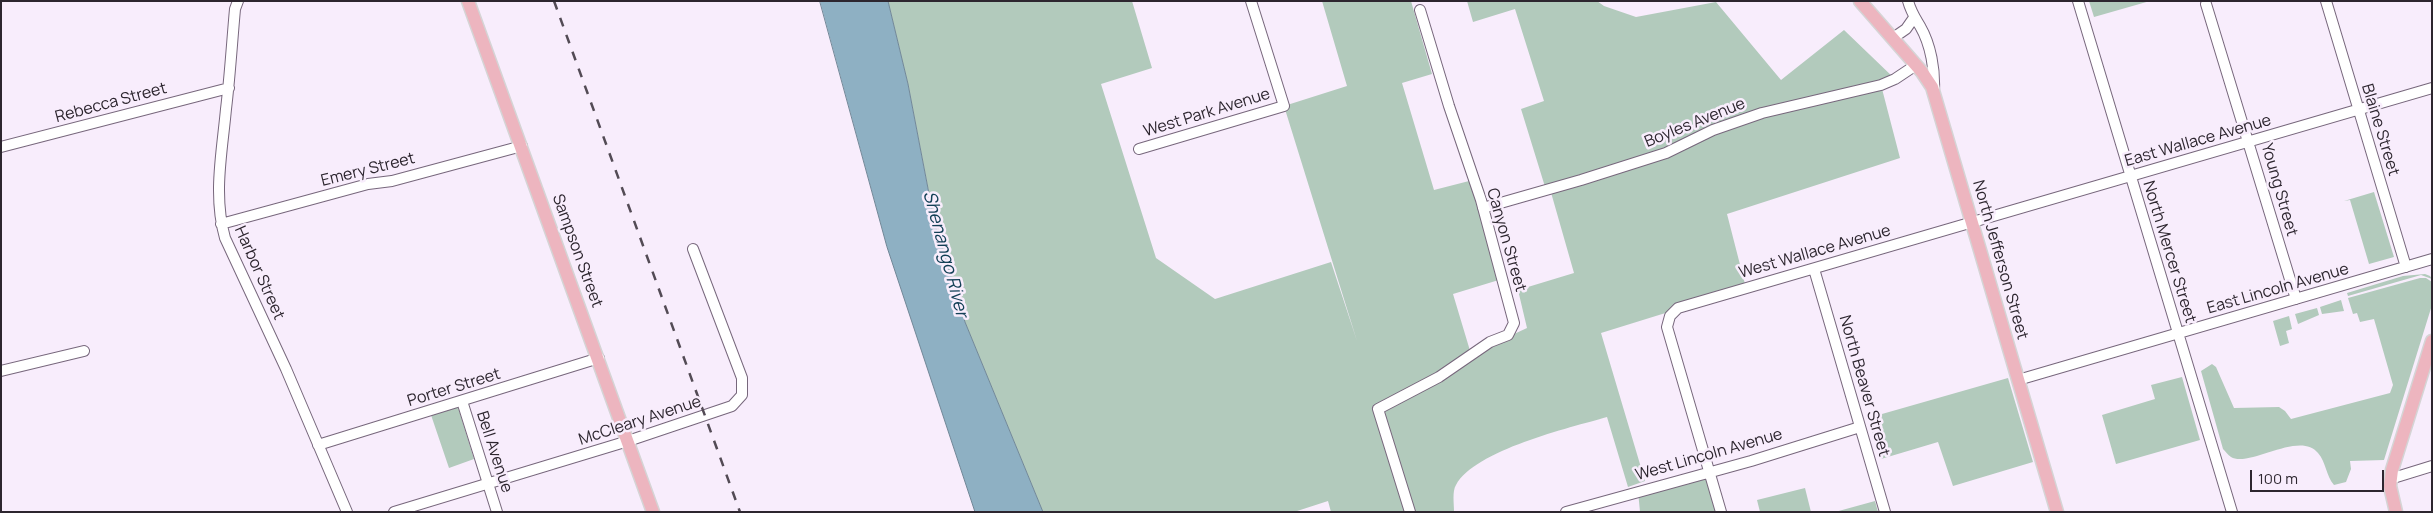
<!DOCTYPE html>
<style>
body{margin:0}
#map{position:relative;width:2433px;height:513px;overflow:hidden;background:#f8edfc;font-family:Manrope,sans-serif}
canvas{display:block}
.frame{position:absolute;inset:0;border:2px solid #2d262f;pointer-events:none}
.scale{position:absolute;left:2250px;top:470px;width:134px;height:22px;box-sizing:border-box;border:2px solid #2d262f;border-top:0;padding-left:6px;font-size:15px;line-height:18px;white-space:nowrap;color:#2d262f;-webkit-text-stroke:4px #f8edfc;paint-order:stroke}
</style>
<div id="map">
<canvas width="2433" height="513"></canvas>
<div class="frame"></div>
<div class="scale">100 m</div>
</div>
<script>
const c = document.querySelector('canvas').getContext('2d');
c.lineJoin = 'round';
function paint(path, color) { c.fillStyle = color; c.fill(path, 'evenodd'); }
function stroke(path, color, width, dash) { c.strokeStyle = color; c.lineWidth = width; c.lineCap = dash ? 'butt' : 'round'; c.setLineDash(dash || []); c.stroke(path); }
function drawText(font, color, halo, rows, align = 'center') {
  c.font = font + ' Manrope,sans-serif'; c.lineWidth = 5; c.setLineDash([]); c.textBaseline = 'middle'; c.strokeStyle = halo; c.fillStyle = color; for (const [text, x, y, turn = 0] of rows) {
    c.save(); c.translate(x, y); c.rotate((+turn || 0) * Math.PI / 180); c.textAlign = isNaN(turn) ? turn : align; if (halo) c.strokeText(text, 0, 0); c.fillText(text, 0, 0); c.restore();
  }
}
const green = new Path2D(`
 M888 1H1132L1152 68 1101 84 1156 258 1215 299 1331 262 1357 341 1284 106 1347 86 1322 1H1411L1432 74 1402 83 1434 190 1473 180 1502 279 1453 294 1471 354 1527 328 1518 290 1574 273 1550 189 1546 190 1521 109 1544 101 1515 9 1473 22 1467 1H1597L1604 6 1636 17 1716 2 1781 80 1844 30 1895 79 1881 85 1900 158 1727 214 1746 288 1601 333 1645 481 1628 487 1607 417C1569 428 1475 450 1456 485 1452 491 1454 504 1454 512H1331L1328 501 1294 512H1043L965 322 935 224 908 84Z
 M2089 1H2150L2094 17Z
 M2374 192 2394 257 2369 264 2350 200 2344 201Z
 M2425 274 2430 276 2432 279 2421 275 2348 296 2347 293 2403 276Z
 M2420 278H2426L2432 282V305L2384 460 2350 461 2351 469 2346 482 2334 485C2326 476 2326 462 2318 453 2300 430 2249 468 2231 457 2228 455 2225 451 2223 449L2201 371 2212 364 2216 367 2234 408 2279 407 2285 411 2291 419 2390 393 2393 385 2374 319 2360 322 2357 313 2353 314 2348 298Z
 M2341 300 2344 311 2322 314 2320 307Z
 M2317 308 2319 315 2298 324 2295 314Z
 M2289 316 2292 329 2286 331 2289 343 2280 346 2273 321Z
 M2182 377 2200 440 2116 464 2102 415 2155 399 2151 385Z
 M2008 378 2033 462 1953 486 1938 442 1881 459 1868 418Z
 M458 407 474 459 449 468 431 415Z
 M1710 472 1721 512H1640L1638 491Z
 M1805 488 1811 512H1760L1757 500Z
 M1875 501 1878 512H1835Z`);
const water = new Path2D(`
 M820 1H888L908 84 935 225 965 322 1043 512H975L887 247Z`);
const minor = new Path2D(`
 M238 1 235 9C232 42 230 76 226 109 222 153 213 195 225 238L286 369 347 512
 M1908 1C1911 12 1914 16 1920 26 1931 45 1935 70 1934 91
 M2078 1 2232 512
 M2326 1 2406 267
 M2206 4 2296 299
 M1893 38 1906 29 1913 19
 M1 147 229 88
 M1139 149 1284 106 1251 1
 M1483 208 1581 180 1666 153 1713 130 1762 113 1881 85 1895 79 1916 65
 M221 224 368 184 392 181 522 146
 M1814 269 1885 512
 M1 371 84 351
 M2018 380 2432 259
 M462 401 497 512
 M318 445 599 358
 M2390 479 2432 466
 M394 512 628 441 732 406 742 395V378L693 249
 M1410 512 1378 409 1439 377 1490 342 1508 335 1514 323 1481 200 1449 106 1420 10
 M1566 512 1751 461 1860 427
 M1721 512 1667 327 1670 316 1678 308 2432 88`);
const major = new Path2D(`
 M468 1 653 512
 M1860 1 1922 72 1932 87 2057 512
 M2396 512 2390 486 2392 470 2432 341`);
const rail = new Path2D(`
 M554 1 740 512`);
const streetNames = [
 ["Rebecca Street",111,103,-15],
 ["West Park Avenue",1207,113,-17],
 ["Boyles Avenue",1695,123,-22],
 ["Blaine Street",2380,130,73],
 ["East Wallace Avenue",2198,141,-16],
 ["Emery Street",368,170,-14],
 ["Young Street",2279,190,74],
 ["Canyon Street",1506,240,74],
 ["Sampson Street",577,251,70],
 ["West Wallace Avenue",1815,252,-16],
 ["North Mercer Street",2169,252,73],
 ["North Jefferson Street",2000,260,74],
 ["Harbor Street",259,273,66],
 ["East Lincoln Avenue",2278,289,-16],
 ["North Beaver Street",1864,386,74],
 ["Porter Street",454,388,-17],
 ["McCleary Avenue",640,421,-18],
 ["Bell Avenue",494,452,72],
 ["West Lincoln Avenue",1709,455,-16]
];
const waterNames = [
 ["Shenango River",945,254,75]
];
paint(green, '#b2cabc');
paint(water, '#8eb0c3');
stroke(water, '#718797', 1);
stroke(minor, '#77677c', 12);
stroke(major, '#d5d4d5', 15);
stroke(minor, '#fff', 10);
stroke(major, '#edb5bf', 12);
stroke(rail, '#534b55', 2.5, [9, 9]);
drawText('16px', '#2d262f', '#f8edfc', streetNames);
drawText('italic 18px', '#134056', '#f8edfc', waterNames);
</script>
